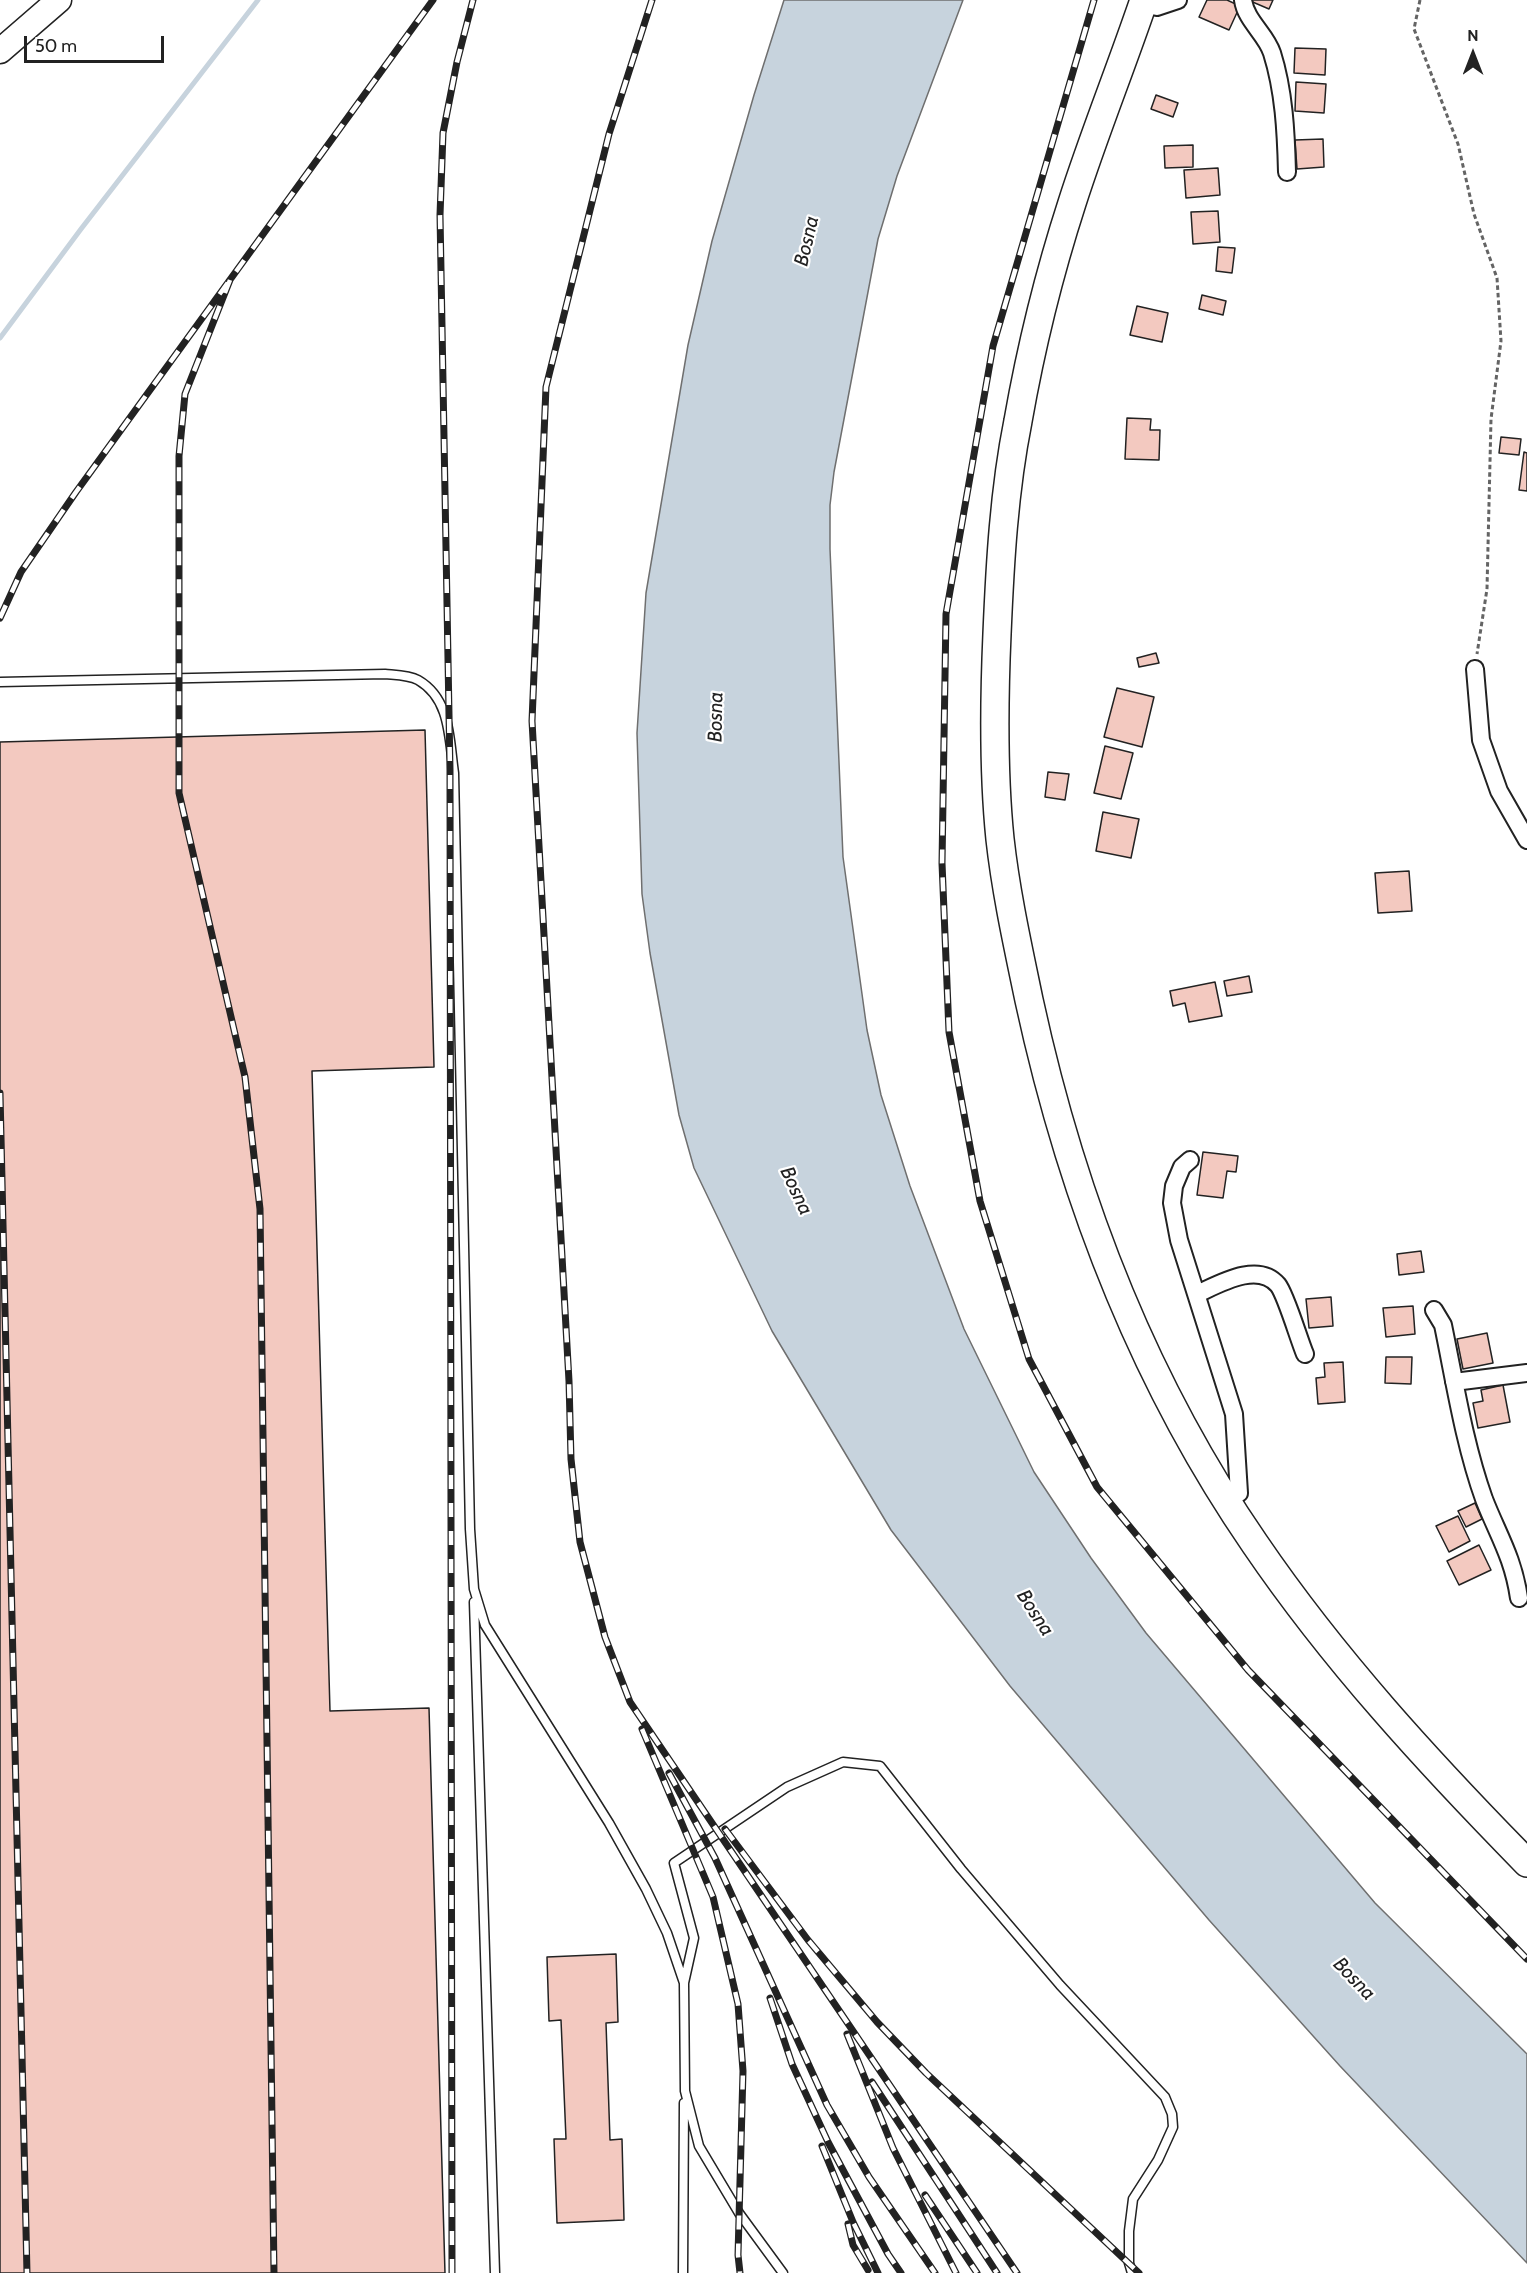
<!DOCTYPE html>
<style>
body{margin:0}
#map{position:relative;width:1527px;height:2273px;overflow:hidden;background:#fff;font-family:Cabin,sans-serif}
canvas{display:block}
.north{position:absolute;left:1443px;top:24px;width:60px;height:60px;-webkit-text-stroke:4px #fff;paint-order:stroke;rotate:0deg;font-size:16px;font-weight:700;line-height:24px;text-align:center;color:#222}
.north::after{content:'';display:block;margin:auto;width:21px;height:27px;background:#222;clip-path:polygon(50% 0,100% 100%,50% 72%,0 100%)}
.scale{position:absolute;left:24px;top:36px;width:140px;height:27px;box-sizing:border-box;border:3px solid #222;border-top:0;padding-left:8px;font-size:18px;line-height:21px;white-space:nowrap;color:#222;-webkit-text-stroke:4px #fff;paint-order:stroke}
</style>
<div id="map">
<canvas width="1527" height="2273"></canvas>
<div class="north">N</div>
<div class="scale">50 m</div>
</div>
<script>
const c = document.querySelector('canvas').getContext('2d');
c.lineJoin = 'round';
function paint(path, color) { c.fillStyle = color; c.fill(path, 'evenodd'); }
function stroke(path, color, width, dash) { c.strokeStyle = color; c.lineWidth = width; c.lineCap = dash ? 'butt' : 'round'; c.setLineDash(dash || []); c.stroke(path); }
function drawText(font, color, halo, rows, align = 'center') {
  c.font = font + ' Cabin,sans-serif'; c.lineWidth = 4.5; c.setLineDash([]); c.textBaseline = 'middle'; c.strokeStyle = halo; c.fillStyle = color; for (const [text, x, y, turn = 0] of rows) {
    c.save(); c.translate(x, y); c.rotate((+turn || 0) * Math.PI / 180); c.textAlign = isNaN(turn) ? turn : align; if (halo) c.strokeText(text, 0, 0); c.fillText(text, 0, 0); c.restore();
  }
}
const water = new Path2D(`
 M784 0H963L897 176 878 239 834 472 830 505V549L843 857 867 1030 881 1095 910 1186 964 1329 1034 1472 1091 1558 1146 1633 1375 1903 1527 2054V2263L1340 2066 1209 1920 1010 1686 891 1530 772 1331 694 1168 679 1115 650 953 642 894 637 733 646 593 688 345 712 241 754 95Z`);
const stream = new Path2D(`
 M0 338 81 229 258 0`);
const building = new Path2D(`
 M1207 0H1227L1240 6 1229 30 1199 17Z
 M1248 0H1273L1269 9Z
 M1295 48 1326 49 1325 75 1294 73Z
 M1296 82 1326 84 1324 113 1295 111Z
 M1156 95 1178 103 1173 117 1151 109Z
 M1323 139 1324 167 1297 169 1295 140Z
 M1193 145V167L1165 168 1164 146Z
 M1218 168 1220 195 1186 198 1184 170Z
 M1218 211 1220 242 1193 244 1191 212Z
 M1218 247 1235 248 1232 273 1216 271Z
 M1202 295 1226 301 1223 315 1199 309Z
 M1137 306 1168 313 1162 342 1130 335Z
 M1127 418 1151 419 1150 430H1160L1159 460 1125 459Z
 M1501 437 1521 439 1519 455 1499 453Z
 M1524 452 1527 453V491L1519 490Z
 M1156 653 1159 663 1139 667 1137 658Z
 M1117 688 1154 697 1142 747 1104 737Z
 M425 730 434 1067 312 1071 330 1711 429 1708 445 2273H0V742Z
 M1105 746 1133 753 1121 799 1094 793Z
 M1048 772 1069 774 1065 800 1045 797Z
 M1103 812 1139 819 1131 858 1096 851Z
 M1409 871 1412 911 1378 913 1375 873Z
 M1249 976 1252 992 1227 996 1224 981Z
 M1215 982 1222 1016 1189 1022 1185 1003 1173 1006 1170 991Z
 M1203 1152 1238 1156 1236 1172 1227 1171 1223 1198 1197 1195Z
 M1421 1251 1424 1272 1399 1275 1397 1254Z
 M1331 1297 1333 1326 1309 1328 1306 1299Z
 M1413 1306 1415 1334 1386 1337 1383 1308Z
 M1487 1333 1493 1363 1463 1369 1457 1339Z
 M1386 1357H1412L1411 1384 1385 1383Z
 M1343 1362 1345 1402 1318 1404 1316 1378 1325 1377 1324 1363Z
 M1503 1385 1510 1422 1478 1428 1473 1403 1483 1401 1481 1390Z
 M1475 1503 1482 1519 1466 1527 1458 1511Z
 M1458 1516 1470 1541 1449 1552 1436 1526Z
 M1479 1545 1491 1570 1459 1585 1447 1561Z
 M616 1954 618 2022 606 2023 610 2140 622 2139 624 2220 557 2223 554 2139H566L561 2020 549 2021 547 1957Z`);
const path = new Path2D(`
 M1420 0 1414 29 1458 144 1474 214 1497 278 1501 341 1491 419 1487 589 1477 654`);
const lane = new Path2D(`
 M0 682 385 674C395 675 409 675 418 680 451 699 449 739 454 773L470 1529 474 1589 485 1625 609 1823 646 1889 667 1933 684 1983
 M474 1602 495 2273
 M683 2273 684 2103
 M783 2273 739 2213 699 2146 685 2091 684 1983 694 1938 674 1863 787 1787 843 1762 880 1766 961 1869 1060 1985 1165 2097 1172 2114 1173 2127 1158 2160 1133 2199 1129 2231V2263L1132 2273`);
const street = new Path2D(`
 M1243 0C1246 21 1266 34 1272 53 1284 91 1286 132 1287 172
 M1142 4 1157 7 1178 0
 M1475 669 1481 740 1499 791 1527 840
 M1190 1160 1182 1167 1174 1186 1172 1203 1179 1240 1234 1414 1239 1493 1227 1500
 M1197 1294C1219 1284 1258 1261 1278 1285 1286 1295 1299 1340 1305 1354
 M1434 1310 1443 1325C1455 1383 1464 1443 1484 1499 1498 1535 1513 1557 1519 1598
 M1454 1382 1527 1373`);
const secondary = new Path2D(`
 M0 51 59 0`);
const primary = new Path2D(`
 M1144 0C1121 68 1094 134 1072 203 1049 274 1031 347 1018 421 1004 491 1000 563 997 634 994 702 993 771 1000 839 1006 893 1018 947 1029 1000 1071 1194 1142 1380 1255 1544 1334 1660 1429 1763 1527 1863`);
const rail = new Path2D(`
 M652 0 609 134 546 387 532 721 569 1381 571 1459 580 1542 605 1637 630 1702 1017 2273
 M1094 0 993 346 946 614 942 863 949 1032 980 1201 1029 1359 1097 1487 1248 1670 1527 1959
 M230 280 185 394 179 456V793L245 1077 260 1209 274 2273
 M0 618 21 572 76 492 433 0
 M0 1093 27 2273
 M642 1729 713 1897 738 2004 743 2071 738 2255 740 2273
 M669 1773 715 1858 827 2105 869 2177 935 2273
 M725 1829 808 1940 877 2022 926 2073 1139 2273
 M770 1998 792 2064 828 2142 888 2254 901 2273
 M847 2034 893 2148 956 2273
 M872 2082 997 2273
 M822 2146 853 2222 878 2273
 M925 2195 977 2273
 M848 2224 853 2245 868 2270
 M452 2273 450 770 440 215 443 133 457 62 473 0`);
const waterNames = [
 ["Bosna",807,241,-77],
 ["Bosna",716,717,-89],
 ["Bosna",796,1191,65],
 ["Bosna",1035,1613,57],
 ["Bosna",1354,1979,46]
];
paint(water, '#c7d3dd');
stroke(water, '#6f6f6f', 1.5);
stroke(stream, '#c7d3dd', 5);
paint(building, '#f3c9c0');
stroke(building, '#222', 1.5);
stroke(lane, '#222', 11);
stroke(street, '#222', 20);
stroke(secondary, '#222', 27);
stroke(primary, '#222', 30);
stroke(path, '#646464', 3, [4.5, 3]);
stroke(lane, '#fff', 8);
stroke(street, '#fff', 16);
stroke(secondary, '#fff', 24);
stroke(primary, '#fff', 27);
stroke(rail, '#222', 7);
stroke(rail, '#fff', 4.5, [14]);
drawText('italic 20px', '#222', '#fff', waterNames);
</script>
